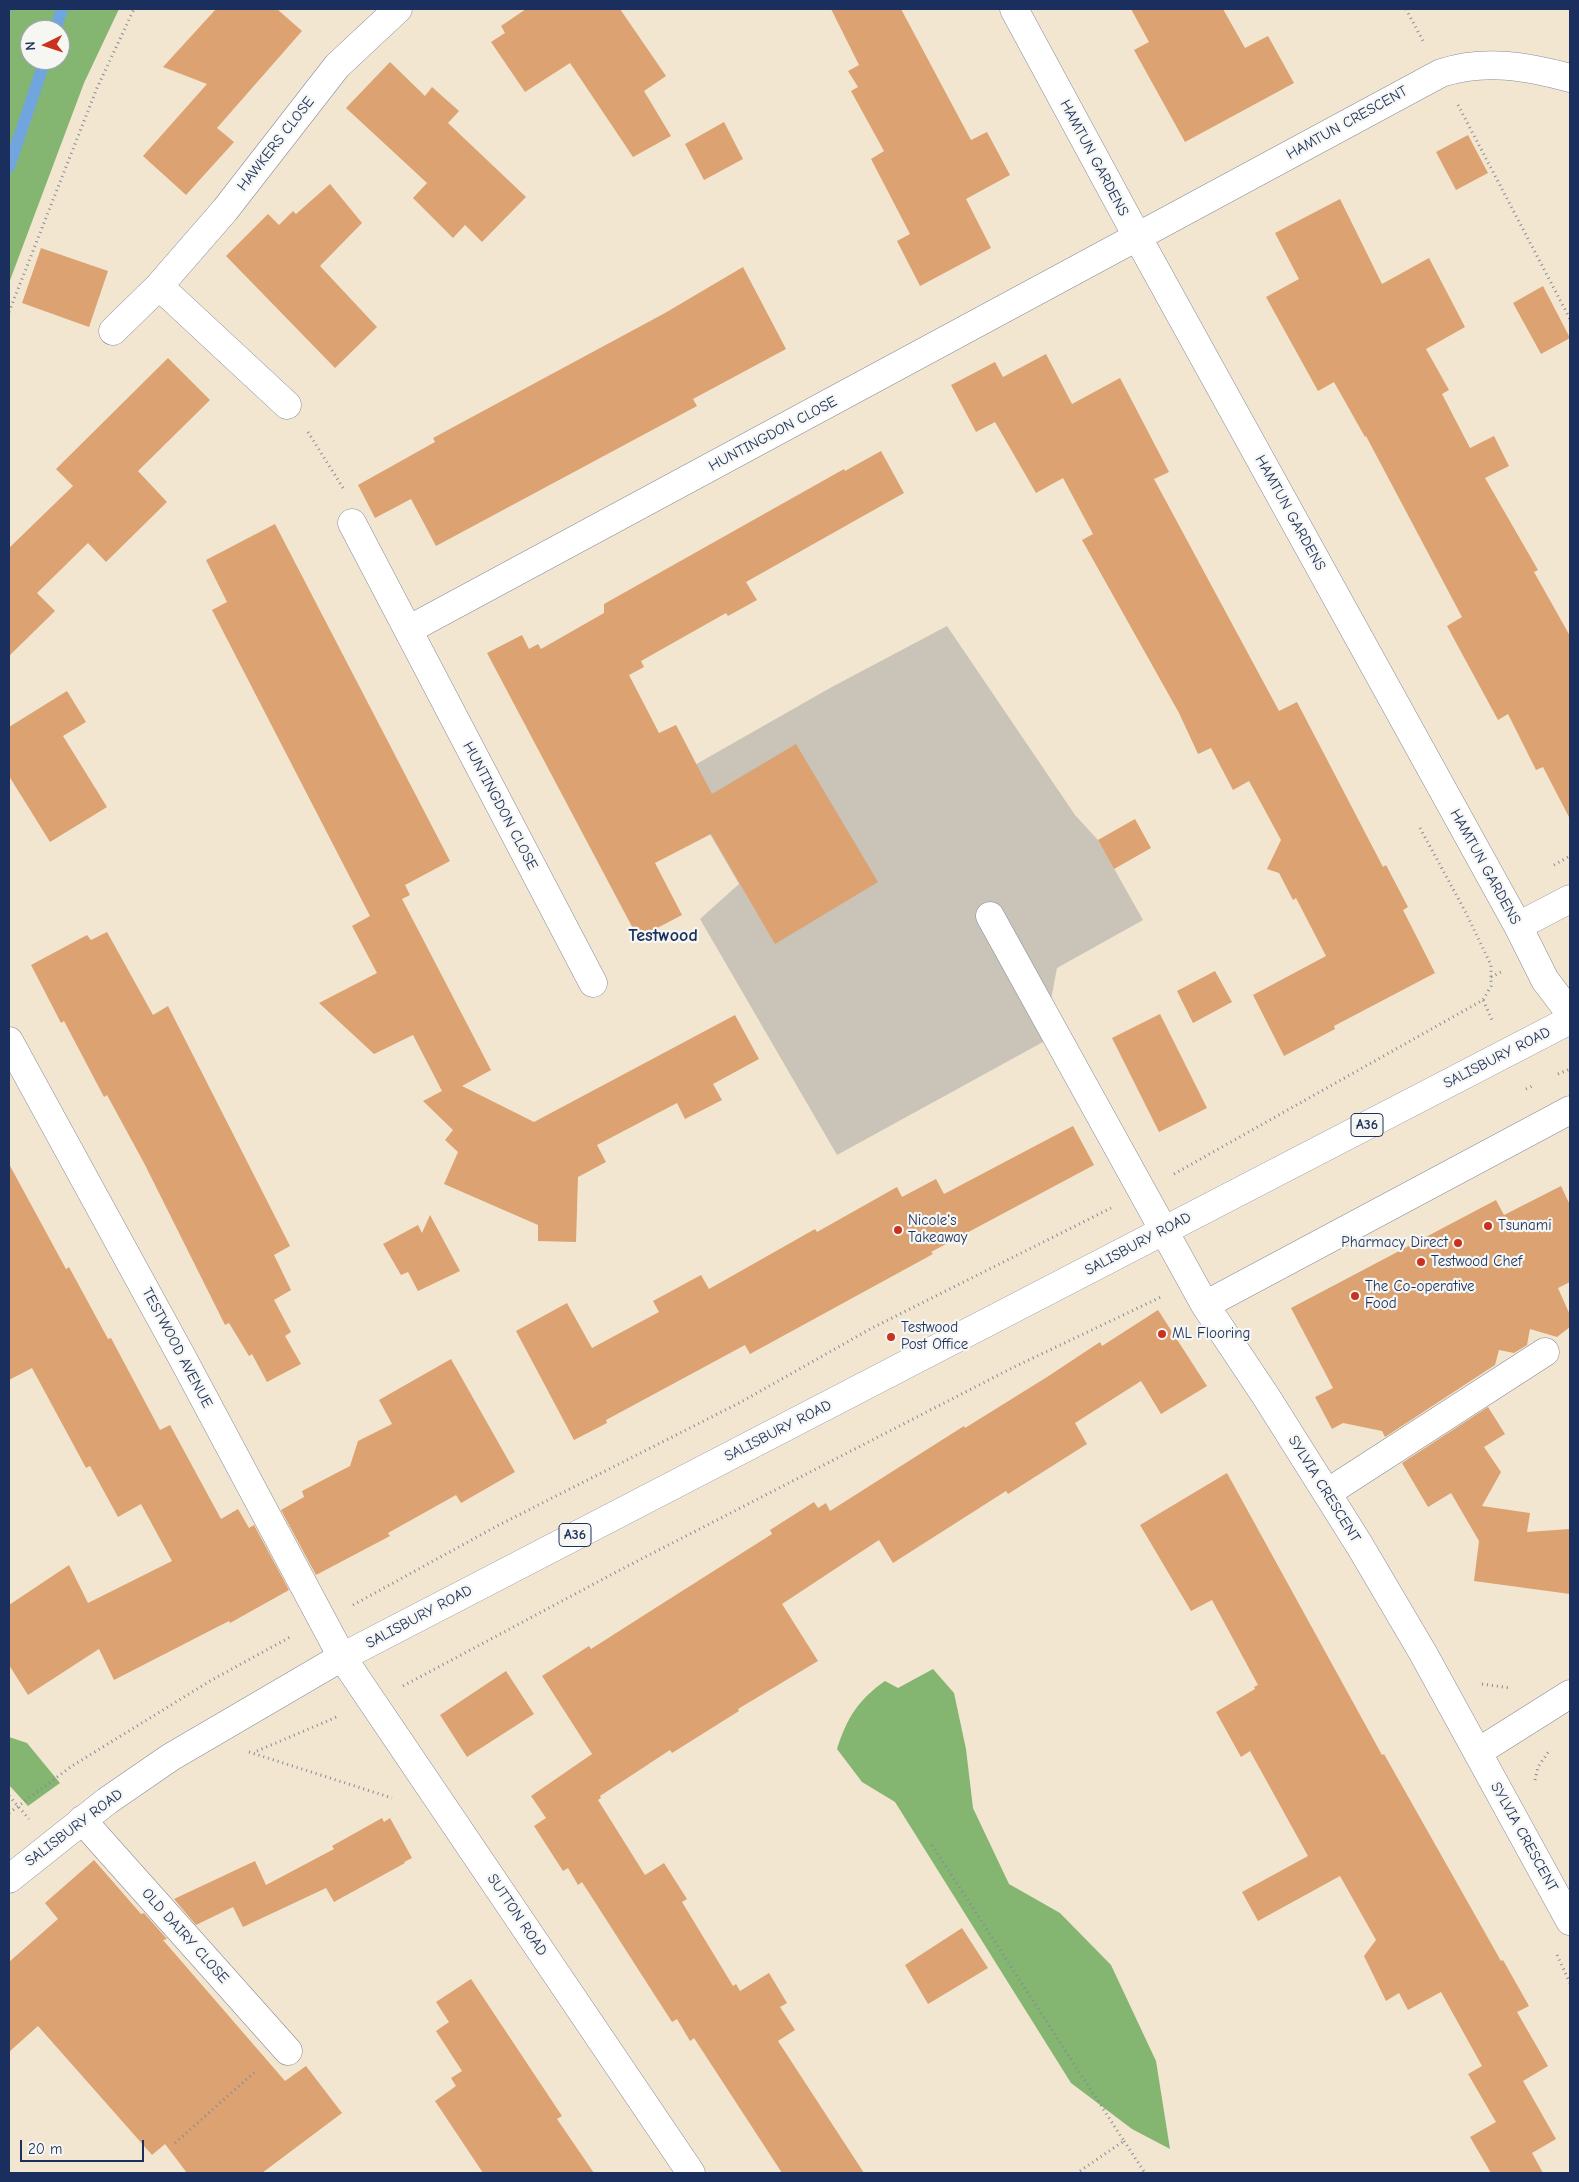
<!DOCTYPE html>
<style>
body{margin:0}
#map{position:relative;width:1579px;height:2182px;overflow:hidden;background:#f2e6d1;font-family:"Comic Neue",sans-serif}
canvas{display:block}
.frame{position:absolute;inset:0;border:10px solid #1b2f5e;pointer-events:none}
.north{position:absolute;left:20px;top:20px;width:50px;height:50px;box-sizing:border-box;background:#f6f6f2;border:1px solid #9ea6b7;border-radius:50%;rotate:266deg;font-size:14px;font-weight:700;line-height:20px;text-align:center;color:#1b2f5e}
.north::after{content:'';display:block;margin:auto;width:18px;height:22px;background:#c8321e;clip-path:polygon(50% 0,100% 100%,50% 72%,0 100%)}
.scale{position:absolute;left:20px;top:2140px;width:124px;height:22px;box-sizing:border-box;border:2px solid #1b2f5e;border-top:0;padding-left:6px;font-size:15px;line-height:18px;white-space:nowrap;color:#1b2f5e;-webkit-text-stroke:4px #f6f6f2;paint-order:stroke}
</style>
<div id="map">
<canvas width="1579" height="2182"></canvas>
<div class="frame"></div>
<div class="north">N</div>
<div class="scale">20 m</div>
</div>
<script>
const c = document.querySelector('canvas').getContext('2d');
c.lineJoin = 'round';
function paint(path, color) { c.fillStyle = color; c.fill(path, 'evenodd'); }
function stroke(path, color, width, dash) { c.strokeStyle = color; c.lineWidth = width; c.lineCap = dash ? 'butt' : 'round'; c.setLineDash(dash || []); c.stroke(path); }
function drawText(font, color, halo, rows, align = 'center') {
  c.font = font + ' "Comic Neue",sans-serif'; c.lineWidth = 4.5; c.setLineDash([]); c.textBaseline = 'middle'; c.strokeStyle = halo; c.fillStyle = color; for (const [text, x, y, turn = 0] of rows) {
    c.save(); c.translate(x, y); c.rotate((+turn || 0) * Math.PI / 180); c.textAlign = isNaN(turn) ? turn : align; if (halo) c.strokeText(text, 0, 0); c.fillText(text, 0, 0); c.restore();
  }
}
const industrial = new Path2D(`
 M947 626 1075 815 1098 840 1143 920 1057 968 1043 1042 837 1155 700 919 739 884 693 805 679 774 830 688Z`);
const forest = new Path2D(`
 M9 9H119L84 83 9 283ZM30 30H60V60H30Z
 M933 1669 954 1693 966 1749 973 1808 1009 1884 1060 1913 1111 1965 1156 2061 1170 2149 1132 2129 1071 2083 895 1802 862 1782 837 1749C847 1718 858 1700 885 1681L898 1688Z
 M9 1737 27 1743 60 1783 28 1806 9 1785Z`);
const stream = new Path2D(`
 M55 30 62 9
 M9 167 45 60`);
const building = new Path2D(`
 M216 9H277L302 31 217 128 234 142 186 195 143 156 207 84 163 67Z
 M526 9H620L666 76 644 91 671 136 633 157 570 63 525 92 491 42 505 33 501 26Z
 M831 9H901L971 140 987 132 1010 175 966 199 991 248 920 286 897 241 910 234 871 159 884 151 851 91 858 87 848 71 859 65Z
 M1131 9H1223L1245 48 1268 36 1294 83 1185 142 1134 50 1149 42Z
 M390 62 425 96 432 87 459 111 448 123 526 197 482 242 465 225 453 238 413 198 427 183 346 108Z
 M724 122 743 159 704 180 685 144Z
 M1468 135 1488 173 1456 190 1436 152Z
 M330 184 362 223 320 266 377 327 335 368 226 256 268 214 279 225 293 211 296 214Z
 M1340 199 1382 284 1429 258 1465 327 1426 349 1449 390 1442 394 1470 448 1494 436 1509 466 1485 478 1538 570 1534 572 1570 636V819L1543 767 1536 770 1508 714 1498 720 1447 626 1462 617 1366 436 1365 437 1334 382 1318 391 1266 297 1299 279 1275 233Z
 M41 248 108 271 89 327 22 303Z
 M743 267 786 349 693 399 697 406 436 546 411 499 375 518 358 485 435 442 433 438 665 313Z
 M1543 286 1570 338 1541 354 1513 303Z
 M1046 354 1072 404 1120 378 1169 472 1154 479 1279 711 1297 702 1383 867 1386 865 1408 907 1403 910 1435 973 1334 1026 1335 1029 1284 1056 1253 995 1326 956 1296 898 1293 900 1279 873 1267 869 1281 840 1249 781 1233 790 1211 748 1198 754 1179 713 1082 540 1093 534 1063 478 1036 493 995 422 976 432 951 385 995 362 1003 377Z
 M168 358 210 400 138 471 167 502 106 562 88 543 37 593 55 611 9 656V548L73 486 56 469Z
 M881 451 904 493 746 582 757 600 728 616 726 613 641 661 644 667 629 675 659 733 676 725 712 794 796 744 878 882 775 944 711 834 655 863 682 915 638 938 487 653 522 635 529 649 538 644 541 649 604 613V604L844 469 845 471Z
 M275 524 450 861 405 885 410 895 402 899 491 1070 462 1086 534 1122 735 1015 759 1059 713 1084 722 1100 685 1119 677 1103 597 1145 606 1162 578 1177 576 1242 538 1241V1225L444 1184 458 1152 445 1140 453 1130 423 1101 442 1091 413 1035 374 1054 319 1003 377 973 352 926 370 916 212 610 227 602 206 560Z
 M67 691 86 722 63 736 107 807 50 842 9 776V727Z
 M1135 819 1151 848 1114 869 1098 840Z
 M107 932 153 1015 168 1006 290 1246 274 1255 291 1290 274 1300 291 1332 285 1336 301 1364 267 1382 252 1354 249 1356 229 1323 225 1325 144 1163 107 1095 104 1097 64 1021 61 1023 31 965 87 935 91 940Z
 M1215 971 1232 1002 1193 1023 1177 991Z
 M1160 1014 1207 1108 1159 1132 1112 1038Z
 M1073 1126 1094 1165 931 1252 933 1254 750 1354 745 1345 606 1420 607 1423 574 1440 516 1331 567 1303 592 1348 659 1312 653 1301 701 1275 709 1289 815 1229 817 1232 897 1187 902 1197 936 1179 944 1194Z
 M9 1164 66 1269 69 1267 108 1339 111 1338 160 1430 170 1425 221 1519 238 1509 249 1528 254 1525 289 1590 230 1623 229 1621 114 1680 99 1649 28 1695 9 1665V1605L69 1565 88 1603 172 1561 141 1504 118 1517 90 1466 86 1468 32 1368 9 1380Z
 M1561 1186 1570 1205V1282L1558 1288 1570 1315V1327L1557 1337 1530 1329 1527 1345 1514 1353 1499 1350 1495 1365 1385 1437 1382 1431 1343 1423 1332 1429 1315 1397 1333 1388 1291 1308 1496 1200 1504 1215Z
 M430 1215 460 1271 418 1291 408 1272 401 1275 383 1244 418 1225 422 1233Z
 M1158 1310 1207 1386 1161 1414 1141 1381 1075 1423 1087 1444 1008 1494 1006 1491 893 1563 879 1540 782 1604 818 1661 738 1709 739 1711 672 1753 670 1750 600 1796 601 1798 598 1800 645 1875 664 1863 687 1899 682 1902 733 1986 736 1984 740 1991 769 1973 787 2003 780 2007 795 2030 778 2041 864 2173H782L694 2038 690 2041 677 2019 672 2022 582 1882 578 1885 568 1868 563 1871 534 1826 546 1818 531 1796 592 1754 542 1676 589 1646 591 1649 660 1605 772 1534 770 1530 814 1502 818 1508 826 1503 830 1511 964 1426 965 1428 1047 1377 1100 1342 1102 1346Z
 M451 1359 515 1472 461 1503 456 1495 388 1533 390 1536 316 1575 281 1510 304 1497 302 1491 350 1466 358 1441 392 1424 379 1400Z
 M1488 1407 1505 1434 1484 1447 1501 1472 1482 1506 1530 1513 1527 1532 1570 1529V1594L1474 1581 1479 1541 1451 1493 1428 1507 1402 1463Z
 M1227 1473 1382 1755 1384 1754 1501 1961 1503 1960 1529 2006 1517 2012 1548 2066 1523 2081 1556 2139 1532 2153 1543 2173H1491L1470 2137 1496 2122 1468 2074 1482 2066 1441 1992 1408 2010 1399 1993 1386 2001 1364 1956 1376 1940 1340 1876 1258 1921 1242 1892 1308 1856 1250 1751 1241 1757 1216 1712 1255 1689 1254 1687 1258 1685 1212 1600 1191 1611 1140 1525Z
 M506 1671 534 1714 467 1757 440 1715Z
 M382 1818 384 1822 390 1818 412 1858 404 1862 405 1863 334 1902 326 1888 243 1927 233 1907 196 1925 174 1899 255 1861 266 1885 334 1849 332 1846Z
 M94 1860 141 1914 144 1913 167 1939 163 1940 285 2081 306 2066 342 2113 262 2173H187L165 2144 152 2155 38 2026 9 2052V1962L58 1919 45 1903Z
 M962 1928 988 1968 928 2004 905 1965Z
 M471 1979 562 2116 557 2119 594 2173H483L435 2101 456 2086 451 2078 462 2071 436 2031 449 2022 436 2002Z`);
const path = new Path2D(`
 M1406 9 1424 43
 M1458 105 1570 319
 M9 312 97 88 134 9
 M308 432 343 488
 M1420 828 1465 911 1491 965V986L1483 1000
 M1554 865 1570 856
 M1491 977 1501 972
 M1558 1074 1570 1069
 M1526 1089 1535 1085
 M1174 1174 1483 1000 1492 1020
 M353 1605 497 1526 741 1402 872 1328 1111 1208
 M1482 1684 1510 1688
 M403 1686 620 1570 1012 1368 1161 1297
 M257 1751 339 1716
 M249 1752 392 1798
 M1535 1780 1538 1767 1549 1751
 M9 1796 29 1819
 M9 1813 72 1766 210 1681 292 1636
 M932 1845 1124 2141 1077 2173
 M1557 1955 1570 1983
 M1124 2141 1145 2173
 M175 2143 257 2070`);
const minor = new Path2D(`
 M1014 9 1138 238 1518 926 1545 980 1570 1013
 M159 286 287 405
 M113 331 159 286 225 210 337 66 398 9
 M352 523 593 983
 M408 630 1441 73C1485 59 1526 66 1570 78
 M990 916 1205 1305 1267 1398 1360 1546 1423 1653 1570 1921
 M1518 926 1570 899
 M9 1041 183 1359 342 1657 691 2173
 M1205 1305 1570 1110
 M1327 1493 1545 1352
 M1478 1752 1570 1694
 M82 1820 288 2051`);
const major = new Path2D(`
 M9 1879 107 1801 171 1757 342 1657 1570 1020`);
const markers = [
 [1488,1226,5,"#c8321e"],
 [898,1230,5,"#c8321e"],
 [1458,1243,5,"#c8321e"],
 [1421,1262,5,"#c8321e"],
 [1355,1296,5,"#c8321e"],
 [1162,1334,5,"#c8321e"],
 [891,1337,5,"#c8321e"]
];
const shields = [
 [1367,1125,32],
 [575,1535,32]
];
const shieldNames = [
 ["A36",1367,1125],
 ["A36",575,1535]
];
const streetNames = [
 ["HAMTUN CRESCENT",1347,123,-29],
 ["HAWKERS CLOSE",276,144,-52],
 ["HAMTUN GARDENS",1094,158,62],
 ["HUNTINGDON CLOSE",773,434,-28],
 ["HAMTUN GARDENS",1290,513,61],
 ["HUNTINGDON CLOSE",500,806,62],
 ["HAMTUN GARDENS",1485,867,61],
 ["SALISBURY ROAD",1497,1058,-27],
 ["SALISBURY ROAD",1138,1244,-28],
 ["TESTWOOD AVENUE",177,1348,62],
 ["SALISBURY ROAD",778,1431,-27],
 ["SYLVIA CRESCENT",1324,1489,58],
 ["SALISBURY ROAD",419,1617,-28],
 ["SALISBURY ROAD",74,1828,-37],
 ["SYLVIA CRESCENT",1524,1837,61],
 ["SUTTON ROAD",517,1915,56],
 ["OLD DAIRY CLOSE",185,1936,48]
];
const poiNames = [
 ["Nicole's",908,1221],
 ["Takeaway",908,1238],
 ["Tsunami",1498,1226],
 ["Pharmacy Direct",1448,1243,"right"],
 ["Testwood Chef",1431,1262],
 ["The Co-operative",1365,1287],
 ["Food",1365,1304],
 ["Testwood",901,1328],
 ["Post Office",901,1345],
 ["ML Flooring",1172,1334]
];
const quarterNames = [
 ["Testwood",663,936]
];
paint(industrial, '#c9c3b8');
paint(forest, '#84b671');
stroke(stream, '#70a6dd', 12);
paint(building, '#dca271');
stroke(minor, '#868a98', 29);
stroke(major, '#868a98', 29);
stroke(path, '#868a98', 3, [1, 4]);
stroke(minor, '#fff', 28);
stroke(major, '#fff', 28);
for (const [x, y, r, color] of markers) { const dot = new Path2D(); dot.arc(x, y, r, 0, 2 * Math.PI); c.fillStyle = color; c.fill(dot); stroke(dot, '#f6f6f2', 2); }
for (const [x, y, w] of shields) { const box = new Path2D(); box.roundRect(x - w / 2, y - 11.5, w, 23, 4); c.fillStyle = '#f6f6f2'; c.fill(box); stroke(box, '#1b2f5e', 1); }
drawText('bold 14px', '#1b2f5e', null, shieldNames);
drawText('15px', '#1b2f5e', '#f6f6f2', streetNames);
drawText('15px', '#1b2f5e', '#f6f6f2', poiNames, 'left');
drawText('bold 18px', '#1b2f5e', '#f6f6f2', quarterNames);
</script>
